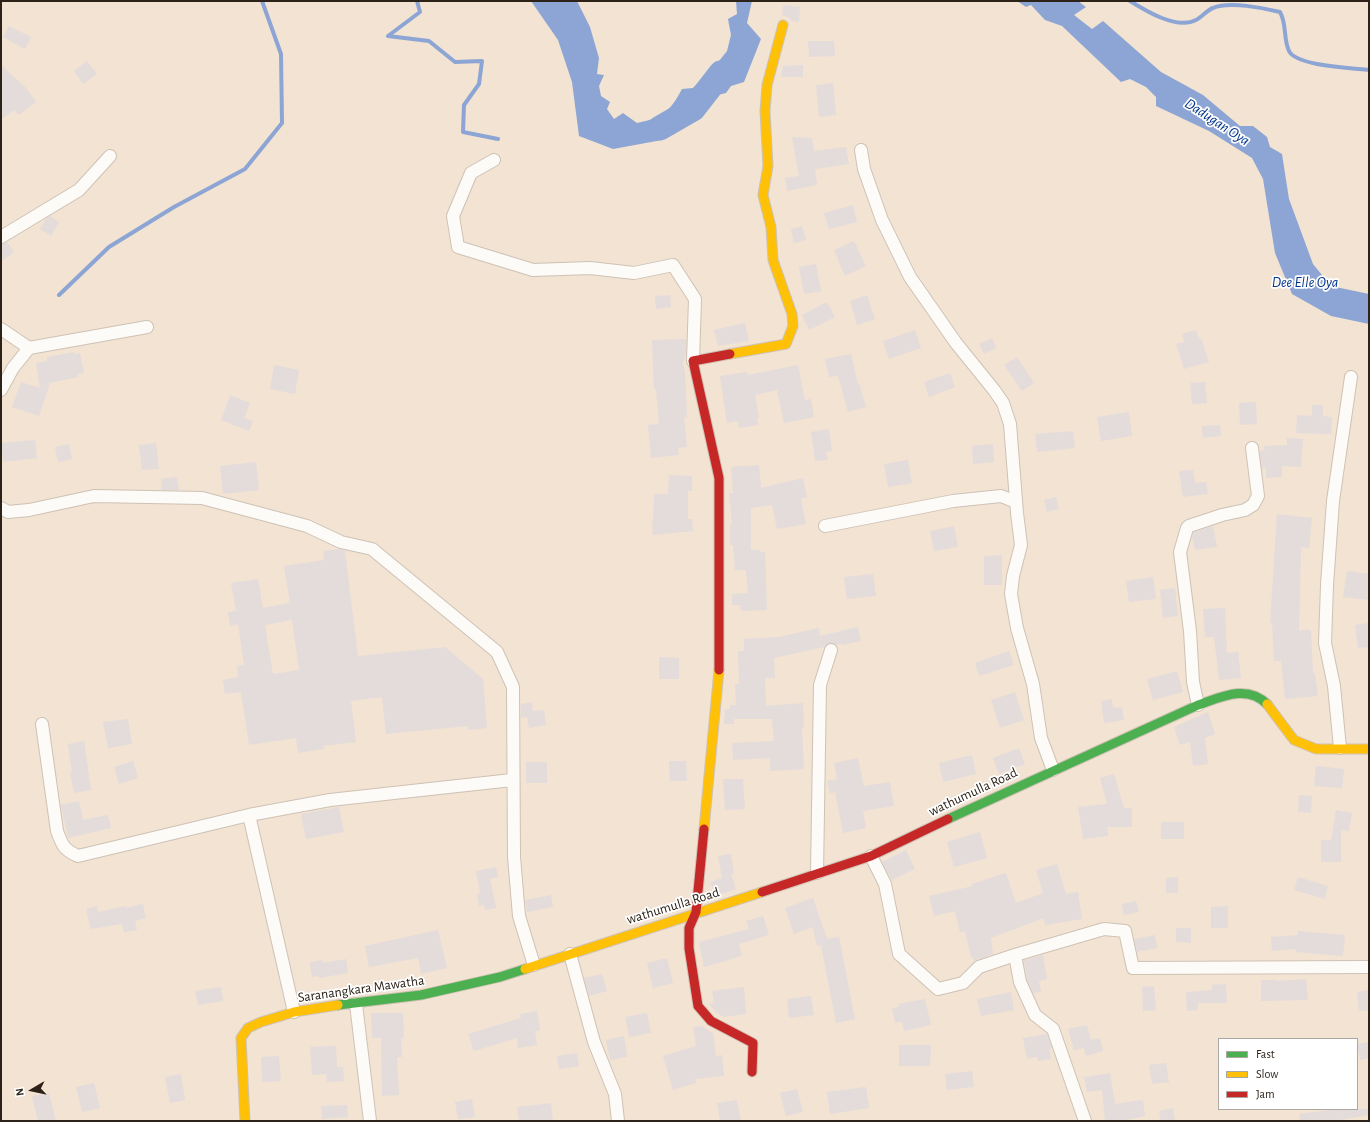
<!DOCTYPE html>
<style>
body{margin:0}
#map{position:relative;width:1370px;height:1122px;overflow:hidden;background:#f2e3d3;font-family:"Alegreya Sans",sans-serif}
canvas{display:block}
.frame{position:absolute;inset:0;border:2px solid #2c2217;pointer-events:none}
.legend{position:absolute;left:1218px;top:1038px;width:140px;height:72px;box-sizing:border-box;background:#fff;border:1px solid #aba7a2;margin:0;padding:5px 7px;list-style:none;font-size:12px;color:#2c2217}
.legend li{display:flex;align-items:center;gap:8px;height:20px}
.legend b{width:20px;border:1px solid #aba7a2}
.north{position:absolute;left:12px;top:1070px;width:40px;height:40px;-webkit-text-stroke:3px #fff;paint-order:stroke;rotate:261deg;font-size:11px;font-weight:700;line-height:16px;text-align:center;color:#2c2217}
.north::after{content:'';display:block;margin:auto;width:14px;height:18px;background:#2c2217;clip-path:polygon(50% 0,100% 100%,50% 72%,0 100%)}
</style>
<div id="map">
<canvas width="1370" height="1122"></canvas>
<div class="frame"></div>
<ul class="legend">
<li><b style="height:5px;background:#4caf50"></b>Fast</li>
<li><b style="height:5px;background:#ffc107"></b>Slow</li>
<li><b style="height:5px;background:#c62828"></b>Jam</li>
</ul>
<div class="north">N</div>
</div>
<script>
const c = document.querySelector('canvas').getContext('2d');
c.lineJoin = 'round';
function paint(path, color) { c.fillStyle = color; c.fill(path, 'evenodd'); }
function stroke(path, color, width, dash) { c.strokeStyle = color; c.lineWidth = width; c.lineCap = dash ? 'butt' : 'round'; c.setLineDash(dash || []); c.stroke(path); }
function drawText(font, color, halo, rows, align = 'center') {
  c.font = font + ' "Alegreya Sans",sans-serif'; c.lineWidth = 3.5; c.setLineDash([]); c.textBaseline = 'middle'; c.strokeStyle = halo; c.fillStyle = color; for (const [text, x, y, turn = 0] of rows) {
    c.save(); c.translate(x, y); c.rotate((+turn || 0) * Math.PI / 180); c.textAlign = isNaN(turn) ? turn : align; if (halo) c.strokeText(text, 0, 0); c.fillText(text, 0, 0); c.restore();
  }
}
const water = new Path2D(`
 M531 1H577L590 27 599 58 597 74 604 75 599 86 601 96 610 102 607 109 614 119 623 113 637 123C662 118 670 112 682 89L693 88 715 66 727 51 731 35 728 19 737 14 736 1H752L747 23 761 39 744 82 731 86 726 93 697 100 689 108 692 123 686 126 680 121 664 128 662 140 613 149 579 136 572 82 558 40Z
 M1017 1H1078L1086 7 1074 15 1092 29 1103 21 1161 72 1203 95 1240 126H1253L1267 137 1270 147 1282 154 1289 199 1313 264 1331 286 1369 294V324L1331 316 1292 294 1275 253 1263 179 1252 158 1209 131 1156 106V97L1146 87 1130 79 1121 82 1062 26 1045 20 1031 5 1026 7Z`);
const stream = new Path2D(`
 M417 1 420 12 388 36 429 41 455 62 482 61 479 84 464 105 463 132 498 139
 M1130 1C1146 11 1177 30 1196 20 1202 17 1207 10 1213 8 1229 1 1264 8 1280 12 1287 24 1283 38 1289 51 1296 66 1352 68 1369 70
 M59 295 109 247 174 207 245 169 282 123 281 54 262 1`);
const river = new Path2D(`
 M660 128 693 109 721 73`);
const building = new Path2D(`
 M783 5 800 7 799 22 792 21 790 18 782 15Z
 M9 26 31 37 25 49 3 37Z
 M808 41H834L835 56 809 57Z
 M87 61 97 74 83 84 74 71Z
 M1 65 26 88 36 102 19 115 14 110 1 120Z
 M803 65V77H781L783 66Z
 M833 83 836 115 819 117 816 85Z
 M792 137 812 138 814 151 846 147 849 164 815 169 817 185 787 191 785 178 799 176Z
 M853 205 857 222 829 229 824 213Z
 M50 216 59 222 51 236 40 229 46 219Z
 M802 226 806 240 794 243 791 229Z
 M854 241 866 266 845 276 834 250Z
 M7 242 14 252 1 262V244Z
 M816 264 821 291 804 294 799 267Z
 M670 295 671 307 656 309 655 296Z
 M867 295 875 319 857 325 850 301Z
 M827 302 835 317 809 330 802 315Z
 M745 323 749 341 718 346 714 330Z
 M915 330 921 348 889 359 883 341Z
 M1196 330 1199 339 1201 338 1209 362 1184 369 1176 344 1184 342 1182 334Z
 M992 338 996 348 984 354 979 344Z
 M686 339V354L683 363 685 373 687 417 684 418 687 447 678 448 679 455 651 458 648 425 659 424 656 389H654L652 340Z
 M74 352V354L80 353 84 373 77 374 78 377 50 383 39 416 12 407 21 382 40 388 36 363 47 361V357Z
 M851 354 858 384 859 383 866 407 848 412 838 376 829 377 825 359Z
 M1017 357 1034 383 1022 391 1004 365Z
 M274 365 299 370 295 394 270 389Z
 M798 365 805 400 811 399 814 417 784 423 777 390 755 395 759 418H757L758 425 739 428 738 421 727 423 720 376 747 372 748 375Z
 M950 373 955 387 929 397 924 382Z
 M1205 382 1207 403 1192 404 1190 383Z
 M230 395 250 403 244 418 253 421 249 431 221 420Z
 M1256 402 1257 424 1240 425 1239 403Z
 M1312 405H1323V416L1332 417 1331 434 1296 433 1297 415 1312 416Z
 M1129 412 1132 436 1101 441 1097 417Z
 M1220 425 1221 436 1203 438 1202 426Z
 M829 429 832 451 826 452 828 460 815 461 811 432Z
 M1073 431 1075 448 1037 452 1035 434Z
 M1287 438 1303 439 1301 467 1282 466V477L1266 478V468H1262L1260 451 1265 450 1264 446 1287 445Z
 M35 440 37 458 3 462 1 443Z
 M156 443 159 469 142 470 139 445Z
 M69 444 72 459 58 462 55 447Z
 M993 444 994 462 973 464 972 446Z
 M908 460 912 483 888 487 884 464Z
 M256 462 259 490 223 494 220 466Z
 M759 465 761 488 803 478 807 497 801 499 806 524 777 529 772 505 751 508V550H760L761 552H765L767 610 741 611 740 605H732V594L748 593 746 570H735L733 545H730V525H732L729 493H733L731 467Z
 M1193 470 1195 483 1206 482 1208 494 1183 497 1179 471Z
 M669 475 692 476V491H688V519H692L693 531 653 535 652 523 653 522 654 494H668Z
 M177 477 179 490H162L161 479Z
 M1056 497 1059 509 1047 512 1044 500Z
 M1277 514 1312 518 1309 548 1301 547 1299 630H1311L1313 673H1315L1318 696 1285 699 1281 661H1274L1272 623H1270Z
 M954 526 958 547 934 551 930 531Z
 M1213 526 1217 547 1195 550 1192 536 1194 532Z
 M339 549 345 551 358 656 445 647 483 679 487 728 468 730V726L386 734 382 697 351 701 356 742 323 746 324 749 298 753 296 738 249 745 241 692 225 694 223 680 238 677 237 666 244 665 238 624 230 626 228 612 236 611 231 583 258 579 263 608 290 603 284 566 324 560 323 551ZM292 620 299 670 273 674 265 625Z
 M1002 555V585H984V556Z
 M1347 571 1369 574V600L1343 597Z
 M873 574 876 596 847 599 844 577Z
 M1153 577 1156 599 1129 602 1126 581Z
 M1175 588 1178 616 1163 618 1160 590Z
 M1225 608 1227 653 1238 652 1241 678 1219 680 1214 637H1205L1203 609Z
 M1369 623V647L1358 648 1355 625Z
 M858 627 861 641 842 645 841 644 836 645 830 643 824 647 774 658 775 678H765L766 706 803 703 804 727 802 728 804 769 770 771V758L733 760 732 743 774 741 772 719H734V724H724L725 709H730V705H736L735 684H739L738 651H744V639L779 637 819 628 820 636Z
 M1009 651 1014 665 979 676 975 663Z
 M659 657 679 658V679H659Z
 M1177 671 1183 692 1153 700 1147 679Z
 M1015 692 1024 720 1000 728 991 700Z
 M1112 699 1113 708 1122 707 1124 720 1104 723 1101 701Z
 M532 702 533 711 544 710 546 725 529 728 527 717 521 718V704Z
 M1208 712 1215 734 1205 738 1208 764 1193 766 1190 742 1180 745 1174 727Z
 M128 719 132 744 108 748 103 722Z
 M84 741 91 790 74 793 70 773 72 772 68 744Z
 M1019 748 1025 764 999 774 993 758Z
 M972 755 976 774 943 782 939 763Z
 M858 758 864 786 890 782 894 806 863 811 866 828 843 833 835 792 830 794 827 781 837 779 834 763Z
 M133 761 138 778 119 784 114 767Z
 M669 761H686L687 781H670Z
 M526 762H547V783H526Z
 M1316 766 1344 769 1342 788 1314 786Z
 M1114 774 1124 808H1132V827H1107L1108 836 1083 839 1078 807 1107 804 1100 778Z
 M723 779H743L745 809 725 810Z
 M1299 795 1312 796 1311 813 1298 812Z
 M79 801 83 820 108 815 111 828 68 838 61 805Z
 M339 807 344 832 306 839 301 814Z
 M1336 810 1352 813 1349 831 1341 830V862H1321V840H1331Z
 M1161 822H1184V839H1161Z
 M980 832 987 858 954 867 947 842Z
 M906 850 915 869 892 880 882 862Z
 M731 854 734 874H731L736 889 715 896 710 882 722 878 718 856Z
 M1057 864 1066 894 1078 892 1082 919 1045 925 1044 918 991 938 993 954 974 961 973 957H971L965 931 960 932 955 911 934 916 929 896 973 886 972 884 1006 873 1016 903 1043 893 1036 870Z
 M496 867 498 877 490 879 496 908 485 910 484 905 479 906 477 894 480 893 476 871Z
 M1178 877V893H1166V878Z
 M1298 877 1328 886 1325 899 1294 890Z
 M551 895 553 907 527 912 525 900Z
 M813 898 827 939 839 937 855 1019 836 1023 821 945 817 946 813 927 794 934 785 908Z
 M1136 901 1139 912 1124 915 1122 904Z
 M143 904 146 918 135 921 137 930 124 932 122 924 91 929 86 909 97 906 98 912 125 906V908Z
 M1228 906V928H1211V907Z
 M763 916 769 935 739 944 742 956 704 967 699 942 749 929 746 921Z
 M1176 928H1191V943L1176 942Z
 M438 930 447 968 421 974 418 958 369 967 365 946Z
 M1298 931 1345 935 1343 956 1296 952V949L1272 951 1271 937 1298 935Z
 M1155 935 1157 948 1137 952 1134 939Z
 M1043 955 1047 979 1039 981 1041 992 1033 993 1027 980 1024 960Z
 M667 958 673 983 653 988 647 963Z
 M346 959 348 973 319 978V976L312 977 310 962 322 960 323 963Z
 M602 974 607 991 589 996 584 978Z
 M1306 979 1308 1000 1261 1001V980H1277V981Z
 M1226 984 1227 1003H1198V1010L1187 1011 1186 992 1212 990V985Z
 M1154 986 1156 1010 1143 1011 1142 987Z
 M221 987 223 1001 198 1005 195 991Z
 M744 987 746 1014 724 1017 717 1013 709 1004 714 1003 712 991Z
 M1369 990V1010L1359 1011 1357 992Z
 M1011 992 1014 1010 981 1016 977 999Z
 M811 996 814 1015 789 1018 787 999Z
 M925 999 931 1025 904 1031 902 1021 895 1023 892 1008 899 1007 898 1004Z
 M537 1011 540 1030 535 1031 537 1045 518 1048 517 1038 474 1051 468 1034 521 1018 520 1014Z
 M371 1013H403L404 1038H401L402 1057H397L399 1095 382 1096 381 1038H372Z
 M647 1013 651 1033 629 1037 625 1017Z
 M1087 1025 1091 1040 1100 1038 1103 1051 1086 1056 1084 1048 1074 1050 1068 1029Z
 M702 1026 713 1033 716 1056 722 1055 724 1076 695 1079 696 1083 673 1090 663 1056 696 1046 693 1027Z
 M1047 1034 1052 1048 1049 1049 1051 1059 1038 1061 1037 1057 1027 1059 1023 1038Z
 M624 1036 627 1057 610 1060 606 1040Z
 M1369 1042V1058L1360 1060 1357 1044Z
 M899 1045H931L930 1066H899Z
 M336 1046 337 1067H343L344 1081 327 1082 326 1074 312 1075 310 1047Z
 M577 1053 579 1066 559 1069 557 1056Z
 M279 1056 281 1081 262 1082 261 1057Z
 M1166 1063 1169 1082 1152 1084 1149 1065Z
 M972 1071 974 1087 947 1090 945 1074Z
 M1110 1073 1115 1104 1143 1100 1145 1116 1122 1121H1105L1102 1090 1087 1092 1084 1077Z
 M181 1074 185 1100 170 1103 165 1077Z
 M94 1083 100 1108 82 1112 76 1087Z
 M866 1087 869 1108 830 1114 827 1092Z
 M797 1089 803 1112 786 1116 780 1093Z
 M49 1093 56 1121H38L32 1096Z
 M472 1099 475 1117 458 1119 455 1102Z
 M737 1100 741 1121H720L717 1103Z
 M551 1103 553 1121H519L517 1107Z
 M347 1105 348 1117 322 1119 321 1106Z
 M1173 1108 1175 1121H1161L1159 1111Z
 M1339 1109H1369V1115L1335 1121H1300L1299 1114Z`);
const street = new Path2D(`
 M861 150 864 169 882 220 910 277 956 343 994 390 1003 403 1010 424 1017 513 1021 545 1013 576 1011 594 1017 628 1033 684 1041 738 1053 770
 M494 160 471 173 453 216 458 247 533 270 590 268 634 273 673 265 695 299 693 361
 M1 237 79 190 110 156
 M1 329 29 348
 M1 390 13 368 29 348 147 327
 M1 508 8 512 29 510 94 496 202 498 307 526 341 542 372 549 497 652 513 687 514 857 519 916 534 965
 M825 526 953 501 1001 496 1016 502
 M1198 705 1193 682 1190 631 1180 552 1187 528 1189 526 1222 515 1245 510 1253 505 1258 496 1252 448
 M42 724 57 831C62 845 64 850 78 856L249 815 330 800 512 780
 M1340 748 1334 686 1325 643 1327 585 1333 501 1351 377
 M249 815 294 1012
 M871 856 885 884 899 954 938 989 963 983 979 967 1015 955 1020 982 1035 1015 1053 1029 1085 1121
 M817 873 820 685 831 650
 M570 954 594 1042 615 1094 618 1121
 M1015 955 1104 929 1125 931 1133 968 1369 967
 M356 1004 370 1121`);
const fast = new Path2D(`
 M948 819 1198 705C1221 697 1247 684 1267 704
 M338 1005 421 995 500 977 525 969`);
const slow = new Path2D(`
 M730 354 786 344 793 326 792 314 773 260 771 227 763 195 768 166 765 111 767 85 783 25
 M1267 704 1294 740 1316 749H1369
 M704 829 719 670
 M525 969 762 892
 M245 1121 241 1038 248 1028 261 1022 294 1012 338 1005`);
const jam = new Path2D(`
 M719 670V478L693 361 730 354
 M704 829 696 912 689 928V948L698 1006 711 1021 753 1043 752 1072
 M762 892 871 856 948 819`);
const streetNames = [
 ["wathumulla Road",973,792,-25],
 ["wathumulla Road",673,906,-17],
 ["Saranangkara Mawatha",361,989,-8]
];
const waterNames = [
 ["Dadugan Oya",1217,122,33],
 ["Dee Elle Oya",1305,282]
];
paint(water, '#8ca5d4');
stroke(stream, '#8ca5d4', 4);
stroke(river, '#8ca5d4', 25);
paint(building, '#e4dbdb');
stroke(street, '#cec2b5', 14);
stroke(fast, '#cec2b5', 11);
stroke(slow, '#cec2b5', 11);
stroke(jam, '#cec2b5', 11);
stroke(street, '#fdfbf8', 12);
stroke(fast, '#4caf50', 9);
stroke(slow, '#ffc107', 9);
stroke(jam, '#c62828', 9);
drawText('14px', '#2c2217', '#fff', streetNames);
drawText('italic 15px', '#04368b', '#fff', waterNames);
</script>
